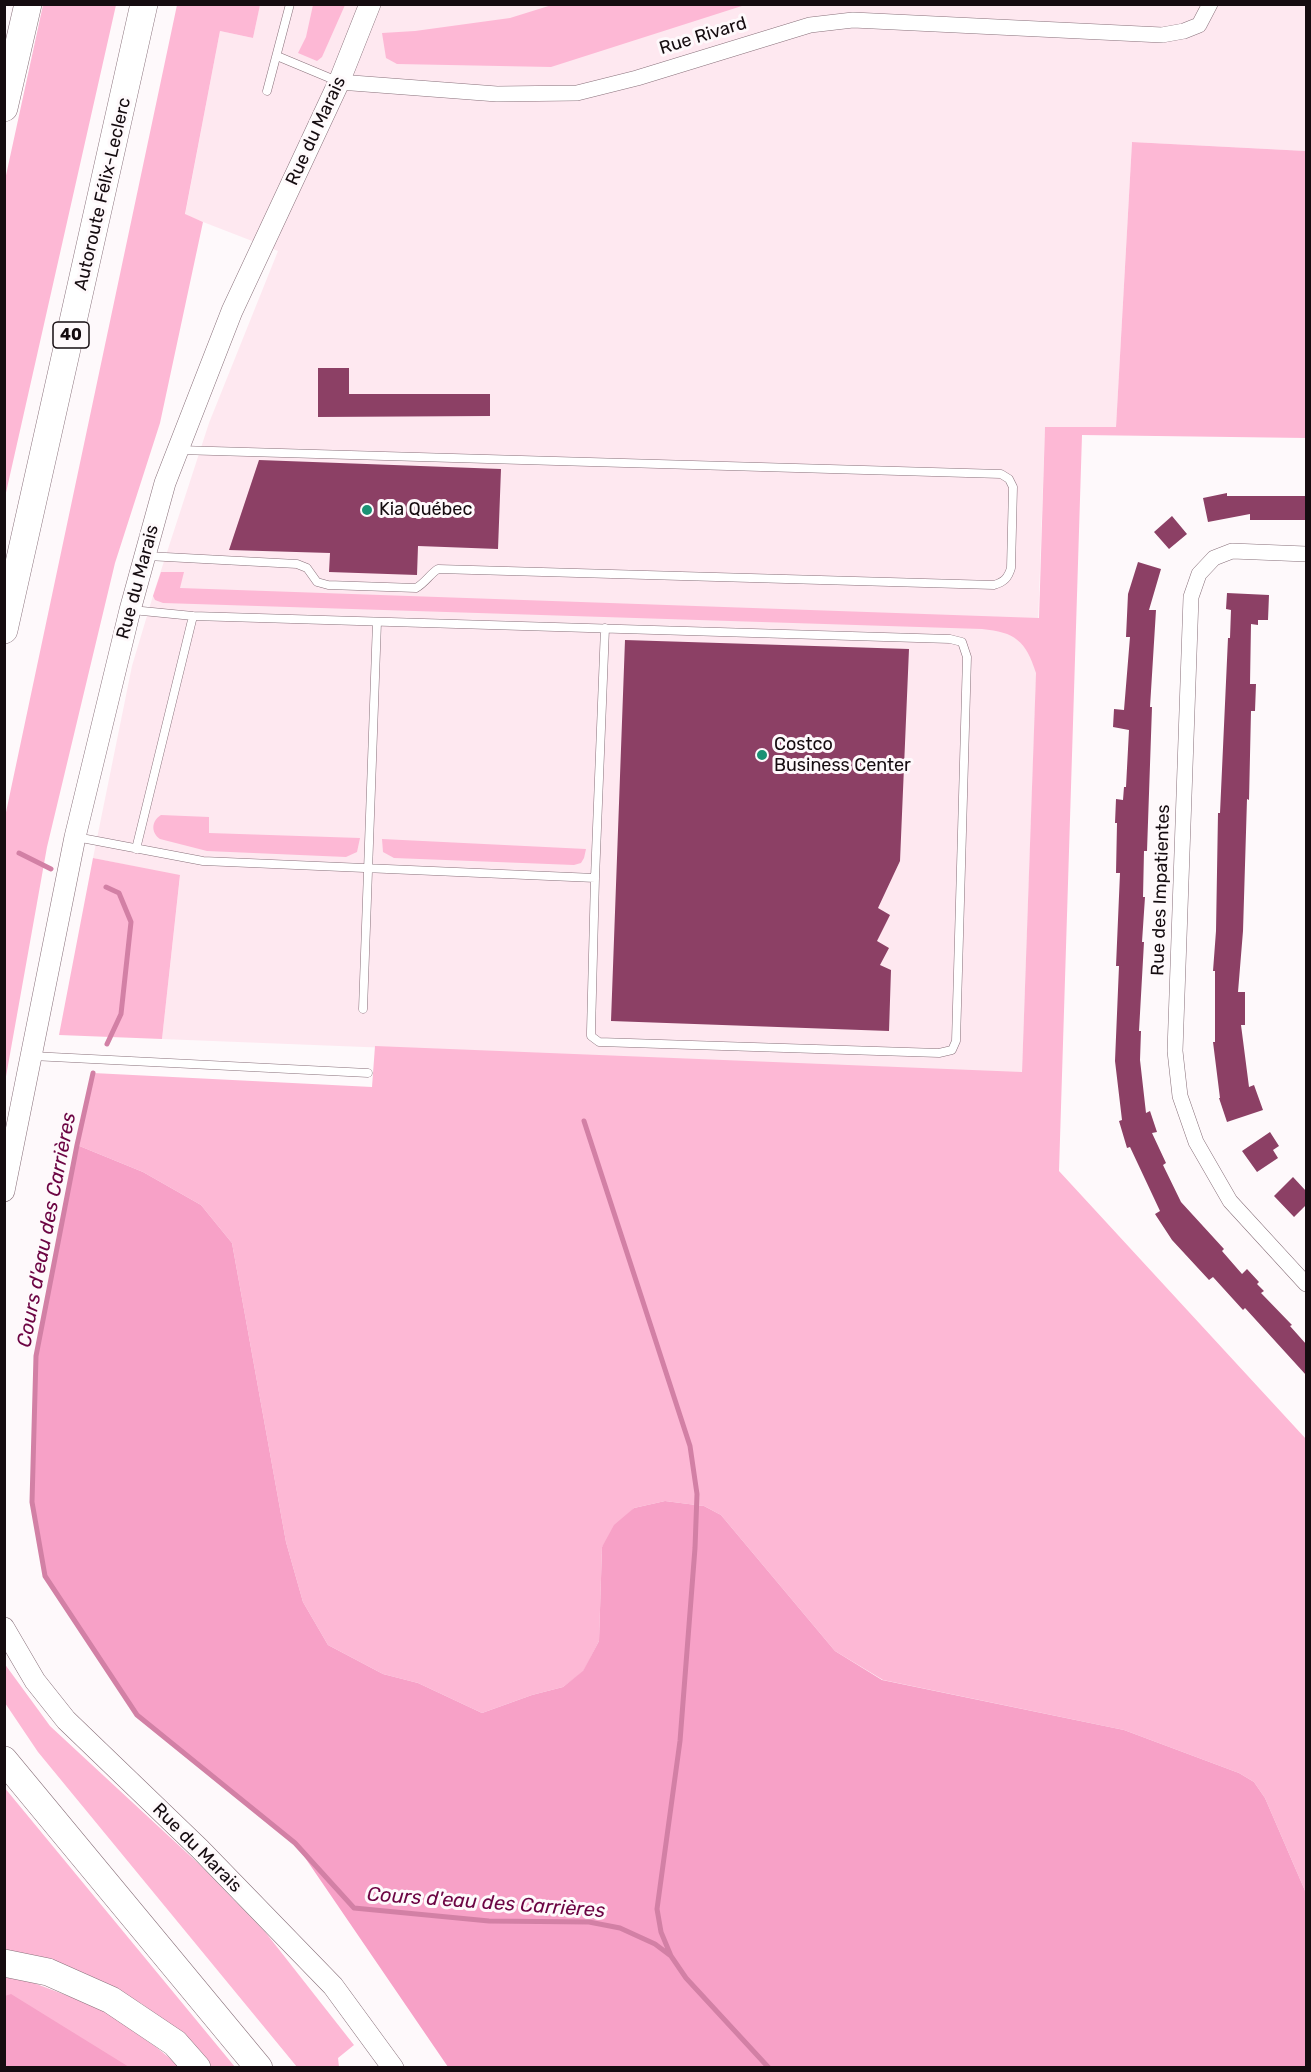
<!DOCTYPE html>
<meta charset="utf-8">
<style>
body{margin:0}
#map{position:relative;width:1311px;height:2072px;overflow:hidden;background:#fef9fb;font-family:Rubik,sans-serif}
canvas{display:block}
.frame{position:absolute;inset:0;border:6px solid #150c10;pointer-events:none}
</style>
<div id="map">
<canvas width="1311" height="2072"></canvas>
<div class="frame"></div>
</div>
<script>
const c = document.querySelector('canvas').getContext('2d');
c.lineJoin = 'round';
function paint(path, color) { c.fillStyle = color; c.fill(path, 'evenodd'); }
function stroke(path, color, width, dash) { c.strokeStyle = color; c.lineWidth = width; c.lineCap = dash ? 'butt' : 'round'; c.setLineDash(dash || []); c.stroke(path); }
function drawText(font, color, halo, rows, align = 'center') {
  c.font = font + ' Rubik,sans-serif'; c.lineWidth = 6; c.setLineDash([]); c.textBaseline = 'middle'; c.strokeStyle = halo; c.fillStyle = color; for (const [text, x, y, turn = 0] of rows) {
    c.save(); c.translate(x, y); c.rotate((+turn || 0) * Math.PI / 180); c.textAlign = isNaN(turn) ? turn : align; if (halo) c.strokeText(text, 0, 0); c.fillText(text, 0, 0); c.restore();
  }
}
const built = new Path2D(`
 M260 4 1306 5V151L1132 142 1116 428H1045L1022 1073 162 1039 180 876 93 858 132 666 155 589 209 423 278 251 185 215 220 31 253 38Z`);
const green = new Path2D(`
 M555 4H745V5L551 67 397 64 386 58 382 33 415 31 510 18Z
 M43 5H116L5 497V180Z
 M177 5H260L253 38 220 31 185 214 203 222 160 423 115 563 47 847 5 1082V817Z
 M313 5H345L322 57 317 61 298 53 306 37Z
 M1132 142 1306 151V438L1082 435 1059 1171 1306 1439V1893L1265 1798 1254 1782 1239 1773 1124 1730 883 1680 835 1651 721 1515 704 1506 665 1501 634 1508 602 1547 599 1641 583 1672 563 1687 532 1695 482 1713 418 1683 383 1674 328 1645 303 1602 286 1542 232 1243 201 1205 143 1172 77 1145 93 1073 372 1087 375 1046 1022 1072 1036 673C1026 641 1015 632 982 629L163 603 155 600 153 596 161 572H184L180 588 1039 618 1045 427H1116Z
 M161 815 209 817V833L360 838 357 852 346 857 207 851 160 839C151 833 151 821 161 815Z
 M382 839 586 849 584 858 581 863 574 865 394 858 383 852Z
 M93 858 180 875 162 1039 59 1035Z
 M4 1663 50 1726 200 1865 266 1933 354 2045 338 2058 339 2067H297L38 1752 5 1703Z
 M4 1787 235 2067H211L189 2040 142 2004 88 1975 5 1954Z
 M5 1975 26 1980 100 2008 156 2047 182 2068H5Z`);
const forest = new Path2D(`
 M77 1145 143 1172 201 1205 232 1243 286 1542 303 1602 328 1645 383 1674 418 1683 482 1713 532 1695 563 1687 583 1671 599 1641 602 1547 614 1525 634 1508 665 1501 704 1506 721 1515 835 1651 882 1680 1124 1730 1239 1773 1254 1782 1265 1798 1306 1893V2067H448L295 1843 137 1715 45 1576 32 1502 36 1356Z
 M11 1994 129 2067H5V1996Z`);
const stream = new Path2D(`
 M19 853 51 869
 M106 887 119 893 131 922 121 1014 107 1044
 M93 1073 77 1145 36 1356 32 1502 45 1576 137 1715 295 1843 354 1908 489 1921 589 1922 620 1928 655 1944 671 1956 686 1978 769 2068
 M584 1121 690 1446 697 1494 695 1548 680 1741 657 1909 661 1932 671 1956`);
const building = new Path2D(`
 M318 368H349V394H490V416L318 417Z
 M259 460 501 469 498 549 418 546 417 575 329 572 330 553 229 550Z
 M1227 493V496H1306V520H1250V514L1208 522 1203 498Z
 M1172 516 1187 534 1169 549 1154 532Z
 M1138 562 1161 569 1149 610H1156L1150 707H1152L1147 851H1144L1143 897H1145L1142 942H1144L1139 1031H1141L1140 1060 1146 1113 1150 1111 1157 1132 1152 1133 1166 1163 1163 1165 1181 1202 1224 1249 1222 1251 1242 1274 1247 1269 1259 1282 1257 1284 1264 1291 1261 1293 1292 1325 1290 1326 1306 1344V1375L1245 1308 1243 1310 1213 1277 1209 1280 1172 1240 1155 1214 1160 1211 1130 1147 1127 1148 1119 1121 1122 1120 1115 1061 1119 966H1116L1120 873H1116L1117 823H1115L1116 799 1123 800 1124 787H1126L1129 730 1113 727 1114 709 1124 710 1130 637H1126L1128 594Z
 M1227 593 1269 595 1268 620H1258V625L1251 624 1250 684H1256L1255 711H1251L1249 800 1247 799 1243 931 1238 992H1245V1025H1241L1249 1087 1254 1085 1263 1110 1227 1122 1219 1098H1220L1213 1042H1215V971H1213L1216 931 1218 813H1220L1228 638H1230L1231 610 1226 609Z
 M625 640 909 649 900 861 878 908 890 915 877 941 889 948 880 965 891 970 889 1031 611 1021Z
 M1270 1132 1279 1146 1273 1150 1278 1158 1257 1172 1242 1151Z
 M1293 1177 1306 1191V1205L1294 1217 1274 1196Z`);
const lane = new Path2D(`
 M277 56 337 81
 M267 91 290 4
 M147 556 297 564 307 568 317 582 328 585 416 588C425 583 430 574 438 569L994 585C1004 582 1008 578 1011 568L1013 487 1009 479 1001 474 179 450
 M132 610 193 616 950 639 962 642 967 657 956 1041 952 1050 939 1053 599 1042 591 1036V1031L595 878
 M76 837 203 861 595 878 605 628
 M136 849 193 616
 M363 1009 377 622
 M32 1056 368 1073`);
const street = new Path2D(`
 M339 82 497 94 577 93 637 78 810 25 853 20 1162 35 1184 31 1199 25 1210 4
 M1306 554 1232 551 1214 558 1199 574 1191 597 1175 1051 1180 1096 1196 1142 1230 1201 1306 1284`);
const secondary = new Path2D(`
 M4 1191 75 837 130 610 165 483 232 311 339 82 370 4
 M4 1628 35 1681 66 1720 200 1849 333 1986 393 2068`);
const highway = new Path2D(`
 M4 108 28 4
 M4 630 144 4
 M4 1760 259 2068
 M4 1963 48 1972 111 2000 175 2043 197 2068`);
const markers = [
 [367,510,6,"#1a9174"],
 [762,755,6,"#1a9174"]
];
const shields = [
 [71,335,36]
];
const shieldNames = [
 ["40",71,335]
];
const streetNames = [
 ["Rue Rivard",703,36,-17],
 ["Rue du Marais",316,131,-65],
 ["Autoroute Félix-Leclerc",103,194,-77],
 ["Rue du Marais",138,582,-75],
 ["Rue des Impatientes",1161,890,-88],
 ["Rue du Marais",197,1848,45]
];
const poiNames = [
 ["Kia Québec",379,510],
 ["Costco",774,745],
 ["Business Center",774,766]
];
const waterNames = [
 ["Cours d'eau des Carrières",47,1230,-79],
 ["Cours d'eau des Carrières",486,1903,4]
];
paint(built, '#fee8f0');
paint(green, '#fdb8d5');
paint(forest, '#f7a1c7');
stroke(stream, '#d280a5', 5);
paint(building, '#8c4065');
stroke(lane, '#89717b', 9);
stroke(street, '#89717b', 16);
stroke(secondary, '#89717b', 22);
stroke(highway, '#89717b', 28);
stroke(lane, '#fff', 8);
stroke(street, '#fff', 15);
stroke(secondary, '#fff', 21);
stroke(highway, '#fff', 27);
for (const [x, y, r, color] of markers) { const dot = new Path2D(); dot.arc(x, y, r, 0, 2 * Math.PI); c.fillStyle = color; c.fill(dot); stroke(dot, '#fef9fb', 2); }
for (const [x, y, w] of shields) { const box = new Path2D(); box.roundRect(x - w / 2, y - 13, w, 26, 4.5); c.fillStyle = '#fef9fb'; c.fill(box); stroke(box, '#150c10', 1.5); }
drawText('bold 16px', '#150c10', null, shieldNames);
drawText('18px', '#150c10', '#fef9fb', streetNames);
drawText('18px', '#150c10', '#fef9fb', poiNames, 'left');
drawText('italic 20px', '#6c0443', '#fef9fb', waterNames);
</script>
